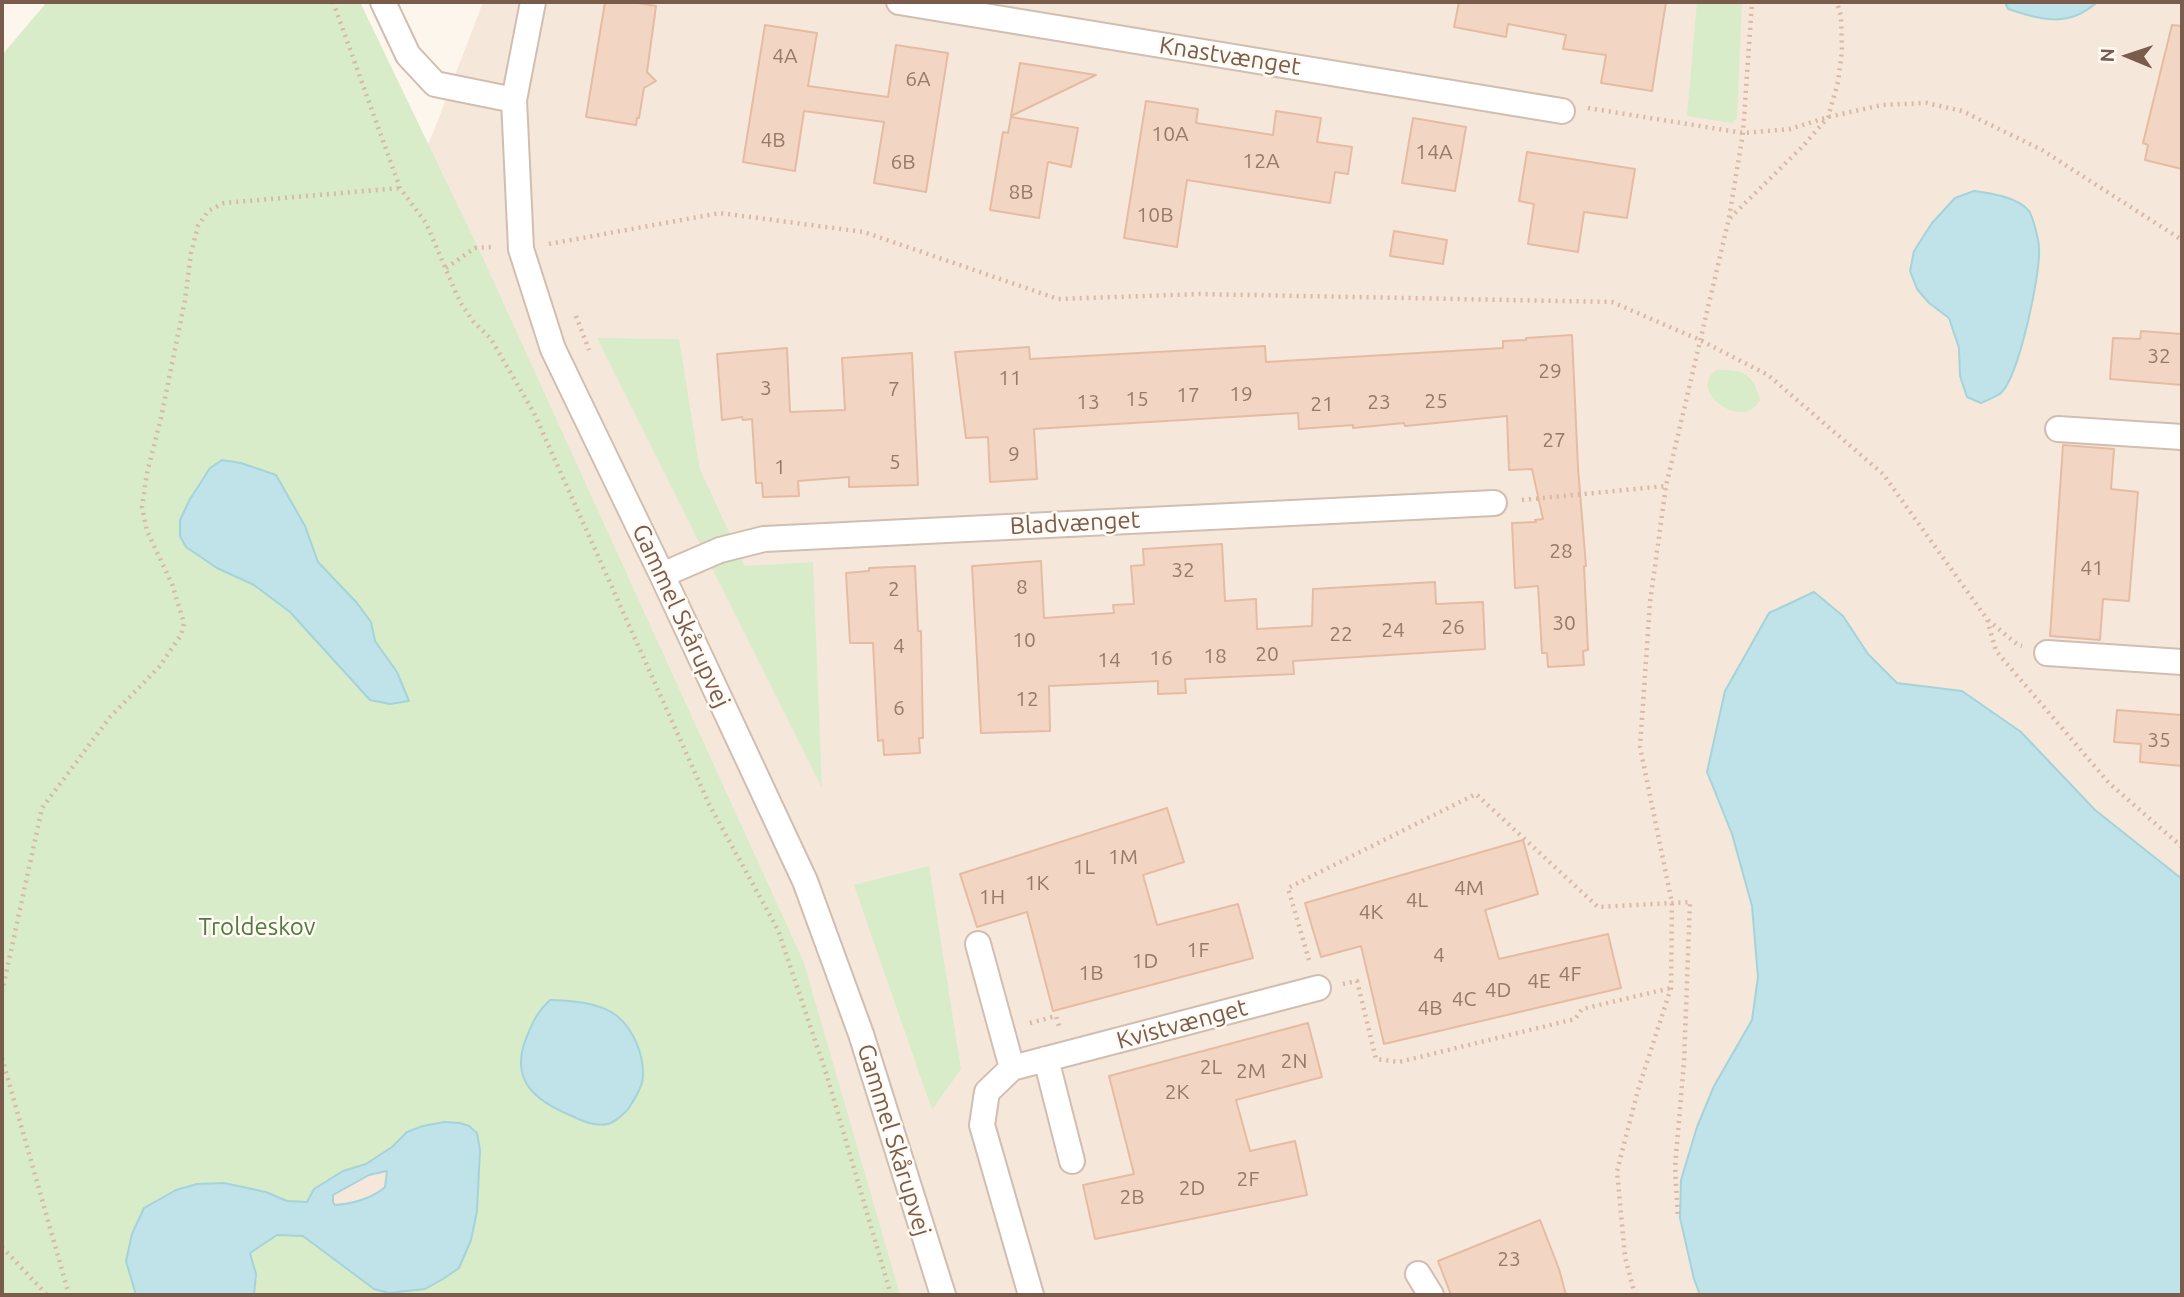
<!DOCTYPE html>
<meta charset="utf-8">
<style>
body{margin:0}
#map{position:relative;width:2184px;height:1297px;overflow:hidden;background:#fdf6ec;font-family:Ubuntu,sans-serif}
canvas{display:block}
.frame{position:absolute;inset:0;border:4px solid #7a5c4d;pointer-events:none}
.north{position:absolute;left:2093px;top:21px;width:70px;height:70px;-webkit-text-stroke:5px #fffaf3;paint-order:stroke;rotate:272deg;font-size:19px;font-weight:700;line-height:28px;text-align:center;color:#7a5c4d}
.north::after{content:'';display:block;margin:auto;width:24px;height:32px;background:#7a5c4d;clip-path:polygon(50% 0,100% 100%,50% 72%,0 100%)}
</style>
<div id="map">
<canvas width="2184" height="1297"></canvas>
<div class="frame"></div>
<div class="north">N</div>
</div>
<script>
const c = document.querySelector('canvas').getContext('2d');
c.lineJoin = 'round';
function paint(path, color) { c.fillStyle = color; c.fill(path, 'evenodd'); }
function stroke(path, color, width, dash) { c.strokeStyle = color; c.lineWidth = width; c.lineCap = dash ? 'butt' : 'round'; c.setLineDash(dash || []); c.stroke(path); }
function drawText(font, color, halo, rows, align = 'center') {
  c.font = font + ' Ubuntu,sans-serif'; c.lineWidth = 5; c.setLineDash([]); c.textBaseline = 'middle'; c.strokeStyle = halo; c.fillStyle = color; for (const [text, x, y, turn = 0] of rows) {
    c.save(); c.translate(x, y); c.rotate((+turn || 0) * Math.PI / 180); c.textAlign = isNaN(turn) ? turn : align; if (halo) c.strokeText(text, 0, 0); c.fillText(text, 0, 0); c.restore();
  }
}
const residential = new Path2D(`
 M483 2H2182V1295H2L356 319 436 125Z`);
const green = new Path2D(`
 M47 2H360L482 256 804 963 900 1295H254L256 1274 250 1253 277 1235 303 1236 374 1289 389 1293 471 1240 477 1211 480 1150 407 1132 392 1147 366 1165 343 1171 307 1202 287 1201 266 1192 224 1183 197 1184 176 1190 144 1208 132 1234 126 1261 136 1295H2V55ZM222 460 241 463 276 475 305 526 318 562 357 603 371 622 375 641 397 672 409 701 319 642 290 612 254 585 217 568 180 520C190 498 201 473 222 460Z
 M1697 2H1742L1737 118 1732 123 1687 116Z
 M597 338 679 339 700 470 745 566 813 562 822 788Z
 M1718 370C1744 369 1753 374 1760 400 1742 434 1684 387 1718 370Z
 M929 866 961 1069 932 1110 854 885Z`);
const water = new Path2D(`
 M2005 2H2097C2069 28 2042 20 2008 9Z
 M1974 191C1990 193 2018 197 2029 211 2033 217 2039 241 2039 248 2041 273 2019 376 2001 393 1996 397 1987 400 1981 403L1967 397 1960 376 1959 348 1949 318 1929 303 1917 289 1910 271 1914 251 1932 223 1955 198Z
 M222 460 241 463 276 475 305 526 318 562 357 603 371 622 375 641 397 672 409 701 390 704 370 700 290 612 254 585 217 568 186 547 180 536V520L190 499 210 468Z
 M1814 592 1843 616 1868 654 1897 683 1962 691 2021 732 2095 810 2182 879V1295H1700L1694 1279 1680 1218 1681 1180 1697 1127 1714 1086 1752 1020 1758 977 1752 906 1732 834 1707 772 1725 691 1769 613Z
 M550 1000C571 1001 600 1002 617 1016 633 1029 643 1053 643 1073 644 1085 635 1098 629 1108 625 1113 615 1122 608 1124 597 1127 582 1121 572 1116 533 1100 509 1079 527 1036 534 1020 537 1012 550 1000Z
 M444 1122 460 1123 469 1126 477 1133 480 1150 477 1211 471 1240 459 1268 443 1279 425 1289 389 1293 374 1289 303 1236 277 1235 250 1253 256 1274 254 1295H136L126 1261 132 1234 144 1208 176 1190 197 1184 224 1183 266 1192 287 1201 307 1202 314 1189 343 1171 366 1164 392 1147 407 1132 423 1126ZM387 1171 385 1187C373 1198 352 1204 335 1205L333 1202V1195L369 1175Z`);
const building = new Path2D(`
 M605 2H632L656 6 647 72 656 81 644 88 639 118H637L636 125 586 117Z
 M1459 2H1666L1652 91 1601 83 1606 55 1563 49 1566 35 1508 24 1506 37 1454 27Z
 M765 25 817 33 808 86 888 97 896 45 948 53 926 192 874 183 884 122 804 111 795 171 743 162Z
 M2172 25 2182 26V169L2145 160 2148 145 2143 143Z
 M1020 63 1096 75 1011 116Z
 M1146 101 1198 109 1196 123 1273 135 1276 111 1321 118 1317 142 1352 147 1348 174 1335 172 1330 203 1187 180 1177 247 1124 238Z
 M1011 117 1078 128 1071 167 1048 162 1039 218 990 210 1003 132 1008 133Z
 M1413 118 1466 127 1455 191 1402 183Z
 M1527 152 1635 169 1627 218 1584 212 1578 252 1528 244 1534 204 1519 201Z
 M1394 231 1447 240 1443 264 1390 256Z
 M2141 331 2182 334V385L2110 379 2113 338 2140 339Z
 M1572 335 1578 468 1586 566H1584L1588 650 1583 651 1584 665 1548 667 1547 653H1542L1538 586 1515 588 1512 523 1536 522 1535 520 1543 519 1532 469 1509 470 1507 416 1405 426 1404 423 1353 428V425L1299 429 1298 413 1034 429 1037 479 990 482 988 437 966 438 955 352 1029 347 1030 359 1265 346 1266 362 1503 348V341L1526 340V338Z
 M787 348 790 412 845 410 842 358 912 353 918 485 849 487V477L798 481 799 496 763 497 762 483H756L752 419 743 420 742 417 722 420 717 354Z
 M2063 445 2114 449 2111 489 2138 492 2129 601 2103 599 2100 640 2050 636Z
 M1222 544 1225 601 1256 599 1257 629 1312 626 1313 589 1435 582 1436 604 1483 602 1485 649 1293 661 1294 674 1185 679 1186 693 1158 694V681L1049 686 1050 731 981 733 972 566 1041 561 1044 618 1114 613 1113 605 1134 604 1131 566 1144 565 1143 549Z
 M915 566 918 631H921L923 738H919L920 753 884 755 883 740 878 741 873 643H850L846 573 869 571V568Z
 M2117 710 2182 715V766L2140 762 2141 744 2114 742Z
 M1167 808 1184 862 1143 875 1157 925 1238 904 1253 958 1053 1011 1027 912 977 927 960 874Z
 M1523 840 1538 894 1485 910 1499 959 1608 934 1621 988 1384 1044 1361 946 1321 957 1305 903Z
 M1308 1023 1322 1077 1236 1100 1250 1151 1295 1141 1307 1195 1095 1239 1083 1185 1134 1174 1109 1076Z
 M1540 1220 1559 1269 1566 1295H1451L1438 1261Z`);
const path = new Path2D(`
 M333 2 400 188 426 223 460 302 473 321 491 339 534 413 709 804 778 930 827 1076 891 1295
 M1588 108 1743 133 1790 129 1828 117 1882 105 1927 103 1962 111 2042 150 2182 240
 M1730 218 1804 145 1828 117 1838 82 1842 51 1841 16 1837 2
 M549 244 720 213 864 232 1058 299 1200 294 1612 302 1700 340 1768 375 1883 474 1987 619 1996 651 2109 783 2182 847
 M446 268 475 248 492 247
 M576 316 589 350
 M1522 500 1666 486
 M1988 620 2018 645 2022 646
 M1309 960 1288 888 1476 794 1598 907 1690 902 1684 1062 1675 1167 1678 1218
 M1343 984 1357 981 1376 1059 1399 1062 1575 1019 1582 1009 1671 988
 M2 992 42 808 110 717 159 667 181 635 184 623 172 584 147 531 142 507 147 473 161 418 185 300 191 253 198 226 208 211 224 203 400 188
 M1030 1023 1056 1016 1059 1026
 M2 1058 69 1295
 M2 1247 47 1295
 M1635 1295 1625 1257 1617 1171 1638 1090 1671 988 1672 903 1640 747 1650 602 1666 486 1729 218 1743 133 1752 2`);
const minor = new Path2D(`
 M383 2 408 55 435 84 514 100
 M533 2 514 100 521 249 553 349 662 575 805 881 861 1034 943 1295
 M899 2 1562 111
 M2058 429 2182 437
 M662 575 720 550 764 539 1494 503
 M2047 653 2182 662
 M978 944 1012 1068
 M1046 1059 1072 1161
 M1418 1274 1431 1295
 M1031 1295 982 1125 987 1092 1012 1068 1318 988`);
const numberNames = [
 ["4A",785,56],
 ["6A",918,79],
 ["10A",1170,134],
 ["4B",773,140],
 ["14A",1434,152],
 ["12A",1261,161],
 ["6B",903,162],
 ["8B",1021,192],
 ["10B",1155,215],
 ["32",2159,356],
 ["29",1550,371],
 ["11",1010,378],
 ["3",766,388],
 ["7",894,389],
 ["19",1241,394],
 ["17",1188,395],
 ["15",1137,399],
 ["25",1436,401],
 ["13",1088,402],
 ["23",1379,402],
 ["21",1322,404],
 ["27",1554,440],
 ["9",1014,454],
 ["5",895,462],
 ["1",780,467],
 ["28",1561,551],
 ["41",2092,568],
 ["32",1183,570],
 ["8",1022,587],
 ["2",894,589],
 ["30",1564,623],
 ["26",1453,627],
 ["24",1393,630],
 ["22",1341,634],
 ["10",1024,640],
 ["4",899,646],
 ["20",1267,654],
 ["18",1215,656],
 ["16",1161,658],
 ["14",1109,660],
 ["12",1027,699],
 ["6",899,708],
 ["35",2159,740],
 ["1M",1123,857],
 ["1L",1084,867],
 ["1K",1037,883],
 ["4M",1469,888],
 ["1H",992,897],
 ["4L",1417,900],
 ["4K",1371,912],
 ["1F",1198,950],
 ["4",1439,955],
 ["1D",1145,961],
 ["1B",1091,973],
 ["4F",1570,974],
 ["4E",1539,981],
 ["4D",1498,990],
 ["4C",1464,999],
 ["4B",1430,1008],
 ["2N",1294,1061],
 ["2L",1211,1067],
 ["2M",1251,1071],
 ["2K",1177,1092],
 ["2F",1248,1179],
 ["2D",1192,1188],
 ["2B",1132,1197],
 ["23",1509,1259]
];
const streetNames = [
 ["Knastvænget",1230,56,9],
 ["Bladvænget",1075,523,-3],
 ["Gammel Skårupvej",681,616,65],
 ["Kvistvænget",1182,1024,-15],
 ["Gammel Skårupvej",894,1140,73]
];
const parkNames = [
 ["Troldeskov",257,927]
];
paint(residential, '#f5e8da');
paint(green, '#d8ecc9');
paint(water, '#bfe3e8');
stroke(water, '#a5d3da', 2);
paint(building, '#f3d5c3');
stroke(building, '#e6bba3', 2);
stroke(minor, '#d1beb0', 28);
stroke(path, '#d9b8a5', 4.5, [2, 5]);
stroke(minor, '#fff', 24);
drawText('21px', '#987a6a', null, numberNames);
drawText('24px', '#7a5c4d', '#fffaf3', streetNames);
drawText('24px', '#537a41', '#fffaf3', parkNames);
</script>
